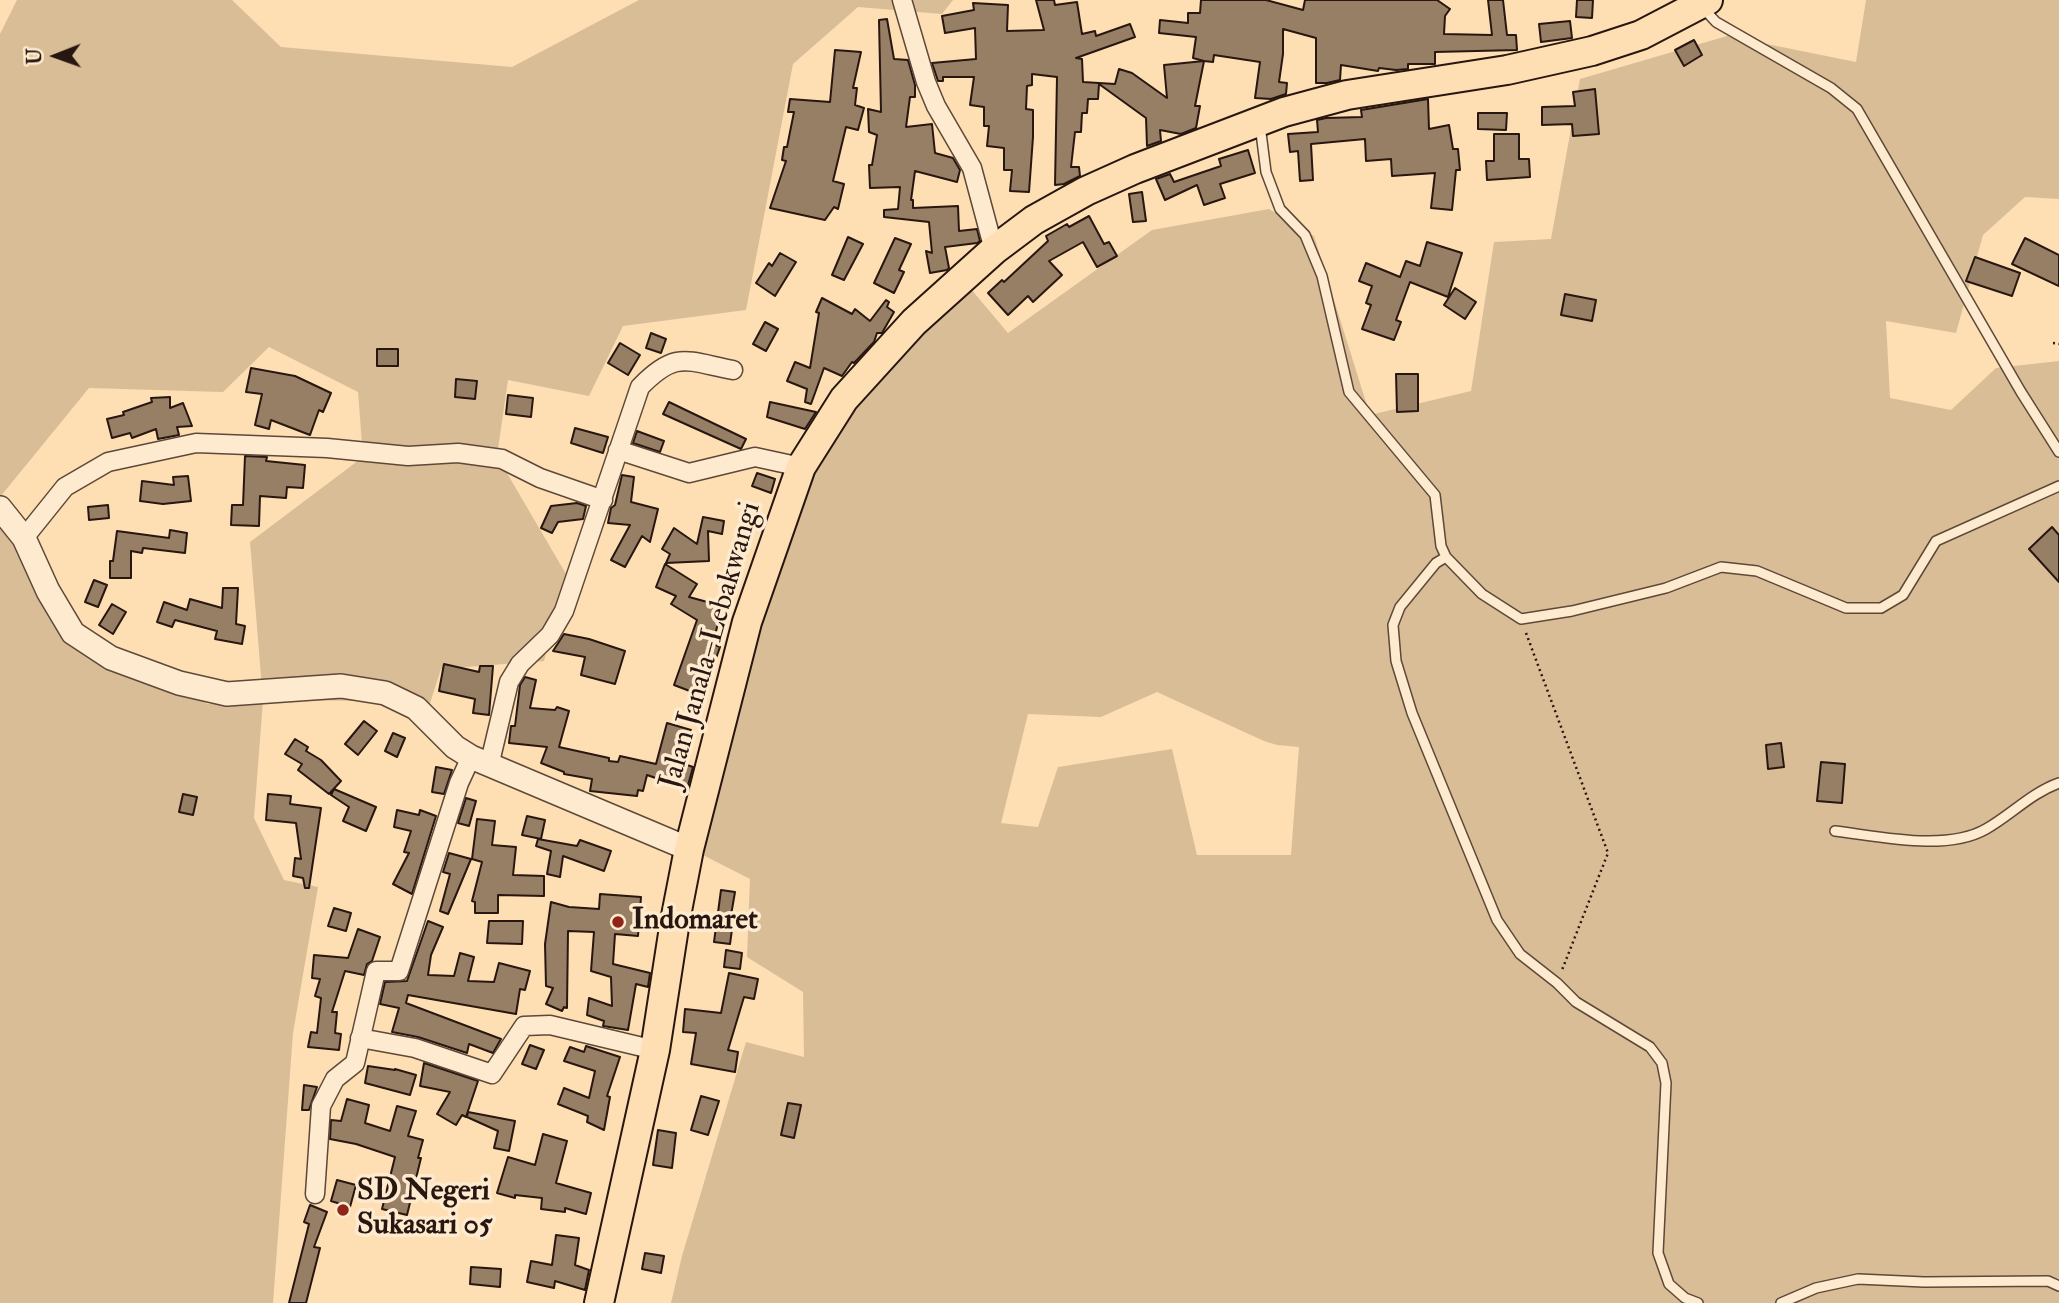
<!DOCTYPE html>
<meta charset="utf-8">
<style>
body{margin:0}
#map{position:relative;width:2059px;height:1303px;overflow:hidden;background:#fddfb3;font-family:"IM FELL Double Pica",serif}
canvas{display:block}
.north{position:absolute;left:21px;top:21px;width:70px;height:70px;-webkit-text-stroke:5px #feeace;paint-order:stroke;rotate:269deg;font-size:19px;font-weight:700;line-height:28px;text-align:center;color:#281610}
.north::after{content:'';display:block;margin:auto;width:24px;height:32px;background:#281610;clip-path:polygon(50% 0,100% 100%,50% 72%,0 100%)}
</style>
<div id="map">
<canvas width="2059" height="1303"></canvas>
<div class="north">U</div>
</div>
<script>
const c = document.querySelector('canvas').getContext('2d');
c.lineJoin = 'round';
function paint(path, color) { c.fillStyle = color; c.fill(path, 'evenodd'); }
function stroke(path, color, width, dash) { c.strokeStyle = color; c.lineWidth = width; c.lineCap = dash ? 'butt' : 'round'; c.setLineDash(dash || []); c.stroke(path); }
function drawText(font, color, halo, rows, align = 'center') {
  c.font = font + ' "IM FELL Double Pica",serif'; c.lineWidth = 7; c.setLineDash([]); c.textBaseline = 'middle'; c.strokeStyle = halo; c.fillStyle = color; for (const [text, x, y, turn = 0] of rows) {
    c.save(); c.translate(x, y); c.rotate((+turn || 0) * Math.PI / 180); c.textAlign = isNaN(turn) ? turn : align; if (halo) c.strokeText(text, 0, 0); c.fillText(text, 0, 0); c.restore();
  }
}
const green = new Path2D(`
 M17 0H232L281 47 512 67 639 0H953L942 14 858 7 793 64 746 310 623 326 589 396 508 380 497 456 566 574 544 661 441 669 424 722 376 701 263 700 254 818 284 880 318 887 293 1033 273 1303H0V515L84 646 208 704 263 700 250 542 363 457 358 392 269 347 223 392 89 388 0 497V34Z
 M1866 0H2059V199L2025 197 1983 235 1956 333 1886 321 1890 398 1951 410 1996 368 2059 361V1303H671L682 1256 746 1042 804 1057 803 992 747 957 750 879 691 849 808 466 881 365 965 282 1008 333 1152 230 1269 209 1314 236 1370 415 1471 391 1494 242 1551 239 1580 79 1727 36 1856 62ZM1157 692 1264 741 1277 745 1299 747 1291 855H1197L1172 749 1058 767 1038 827 1001 823 1028 714 1101 717Z`);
const building = new Path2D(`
 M1036 0H1054L1055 5 1077 2 1082 34 1095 31 1096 36 1130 24 1135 37 1076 58 1082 59 1083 82 1115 84 1119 69 1132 73 1167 98 1164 65 1204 61 1193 58 1196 37 1159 33 1160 20 1188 23V13H1200L1201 0H1266L1303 10 1305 0H1437L1450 9 1445 16 1444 34 1492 35 1488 0H1503L1507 35H1516L1517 50 1435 52V64H1408V69L1396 70 1379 68 1378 71 1341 65 1340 80 1327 83H1316V38L1283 29V54L1279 82 1287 83 1286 94 1271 99 1255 98 1260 62 1214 55 1213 62 1204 61 1195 106H1200L1196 128 1181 134 1160 130 1161 141 1147 146 1146 118 1099 84 1098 99H1088L1087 113H1082L1081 132H1075L1071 167H1079L1080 176 1064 184 1055 185 1057 77 1032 74V85L1027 86 1026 109 1033 110V137L1029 192 1010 191 1012 170H1004V148L987 146 989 126H984V107L970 105 974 77H943V81H938L932 63 976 59 975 28 945 33 942 16 974 10 973 3 1008 5 1007 31 1044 30Z
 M1577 0H1593L1592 18 1576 17Z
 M887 19 894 59 908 60 915 85V97H910L906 127 932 124 935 153 953 158 960 170 957 182 915 171 911 200H913V208L958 206 959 231 977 229 980 241 977 243 945 247 949 268 947 270 930 273 926 251 932 253 929 222 884 217V210L898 209 900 187 870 188 869 165H872L877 135 869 132 868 109 881 112 879 20Z
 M1570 21 1572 38 1541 42 1539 24Z
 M1694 40 1702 55 1684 66 1675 50Z
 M835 50 861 52 853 88H857L855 105 864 108 858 130 846 127 833 181 844 184 838 209 834 207 825 220 770 208 786 161 782 160 784 147H787L794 112H788L790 99 830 102Z
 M1595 89 1599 134 1573 136 1572 124 1542 125V107L1575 106 1573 92Z
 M1428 99 1429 129 1449 125 1453 149H1458L1460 170H1456L1452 210 1431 208 1435 173 1392 176 1391 159 1366 161 1365 139 1311 144 1313 180 1300 181 1298 151 1290 152 1288 134 1318 132 1317 120 1326 118 1362 117 1361 110Z
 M1478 113H1507L1506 130 1478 129Z
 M1494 134H1519V159H1529L1530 177 1487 180 1486 161H1494Z
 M1248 150 1255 173 1220 184 1225 198 1204 205 1197 185 1165 200 1156 179 1170 174 1174 182 1221 166 1219 159Z
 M1142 192 1146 221 1133 222 1129 194Z
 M1089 216 1104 244 1109 242 1117 256 1097 267 1083 242 1049 261 1062 275 1033 302 1028 296 1008 315 988 293 1002 280 1004 282 1048 241 1046 236 1067 224 1069 227Z
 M848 237 863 244 844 280 832 275Z
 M895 238 911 244 899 270 904 272 894 293 874 283Z
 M2025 238 2059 255V286L2012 264Z
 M1427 242 1462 253 1448 297 1410 282 1396 320 1401 322 1394 340 1362 329 1371 305 1366 303 1372 286 1359 281 1366 263 1400 277 1406 261 1420 266Z
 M780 253 796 262 775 296 756 283 769 263 772 266Z
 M1975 257 2020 273 2012 296 1966 281Z
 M1455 288 1476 302 1465 319 1444 305Z
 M1565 294 1596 300 1592 321 1561 315Z
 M822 298 852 314 855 309 870 321 886 300 889 302 887 307 894 312 882 333H877L874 342 854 363 852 362 842 376 824 368 811 404 805 402 807 389 787 381 795 362 810 368 819 313 816 312Z
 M765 322 778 329 766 351 753 344Z
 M651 333 666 339 661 353 646 348Z
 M620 343 640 355 628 375 608 363Z
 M377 349H398V366H377Z
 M251 368 295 376 331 393 323 412 319 410 310 435 271 420 269 429 255 425 262 394 246 392Z
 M1396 374H1418V411L1397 412Z
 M456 379 477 381 475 399 455 397Z
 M508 395 533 398 531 417 506 414Z
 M170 397V408L183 403 192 426 177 427 179 435 158 439 156 429 132 438 130 433 112 438 107 419 124 415 123 412 152 402 151 398Z
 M669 402 746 439 741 449 663 414Z
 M770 402 816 412 805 429 767 417Z
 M575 428 608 437 603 453 571 443Z
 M637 431 664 441 660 452 633 443Z
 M245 456 267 457 266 461 305 465 303 488 287 487 286 498 260 496 259 526 231 525 232 505H243Z
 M757 473 775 479 771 493 752 486Z
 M622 475 634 477 631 502 658 509 650 542 642 536 625 567 611 560 630 525 608 523 611 508 615 505Z
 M188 476 191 501 163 504 140 501 142 481 174 485 173 477Z
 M577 503 586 506 583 519 558 522 552 533 541 528 551 506Z
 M108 505 109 518 89 520 88 507Z
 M703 517 724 521 722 534 708 531 709 561 666 563 670 554 662 549 674 528 697 544Z
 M2052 527 2059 535V582L2029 549Z
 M170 530 187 533 185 553 143 548 142 553 131 551V578H110V561H113L117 531 169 538Z
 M665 564 697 584 689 597 722 606 713 644 720 647 703 696 674 685 697 620 671 604 676 596 656 587Z
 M94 580 107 585 98 607 85 602Z
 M223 588H238L236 624 245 626 242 644 215 639 217 631 175 620 172 627 157 622 164 602 187 610 190 599 222 608Z
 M112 604 126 612 113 634 99 625Z
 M564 634 589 639 625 651 615 684 581 675 585 657 553 651Z
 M444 664 479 672 480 666H493L489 715 473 713 475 699 439 691Z
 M525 677 536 680 530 708 555 710 557 707 569 711 559 747 609 758V761L618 762 620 756 656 764 667 723 691 730 681 763 693 767 687 789 647 775 643 791 638 790 637 796 590 791 592 779 564 774V772L541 763 547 747 509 743 511 726H515L520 685Z
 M364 721 377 731 358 755 345 744Z
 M393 733 405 738 397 757 385 751Z
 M295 739 308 747 306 751 321 760 341 781 329 794 298 770 302 764 285 754Z
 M1781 743 1784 767 1768 769 1766 745Z
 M1821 762 1845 764 1842 803 1817 801Z
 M436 767 452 770 444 794 432 792Z
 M334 789 376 807 366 831 343 821 349 807 331 795Z
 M183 794 197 797 193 815 179 812Z
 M268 794 291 796 290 804 321 808 309 888H305L303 878 293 876 295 858 301 859 296 823 266 820Z
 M466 798 476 801 469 826 458 823Z
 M397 810 419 815 420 810 436 816 412 894 393 884 409 853 404 852 411 831 394 827Z
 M527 816 545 820 541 839 522 835Z
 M477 819 495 821 492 845 516 847 513 875 544 876V896L498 895V913H475V902L472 901 482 862 472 859Z
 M538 839 577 846 580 840 611 851 604 871 563 856 560 877 547 874 551 851 536 846Z
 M449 853 471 859 448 914 440 911 450 874 443 872Z
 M721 890 735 892 730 921 733 922 730 944 714 942Z
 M600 894 641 897 638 936 615 934 613 964 650 973 648 987 636 984 628 1030 603 1026 604 1021 587 1015 589 998 612 1006 611 977 591 971 594 932 568 931 567 1008 564 1007 562 1011 546 1004 553 988 546 986 545 944 551 902 569 907 599 909Z
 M334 908 351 913 346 931 328 926Z
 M428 921 443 927 431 955 428 975 454 976 460 953 474 957 468 981 494 982 499 963 530 971 525 990 520 989 516 1014 408 995 406 1003 501 1039 493 1053 469 1044 467 1053 418 1037 392 1032 399 1008 380 1004 385 982 407 981Z
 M489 921H523L522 944 487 943Z
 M358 929 380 937 372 961 367 964 364 975 345 971 332 1012H337L335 1033 341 1034 339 1050 308 1047 311 1032 317 1033 321 998 315 996 320 979 312 978 314 955 348 958Z
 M726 950 742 953 740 969 724 967Z
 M729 973 758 979 754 999 744 997 728 1050 738 1052 735 1072 691 1064 696 1033 683 1032 685 1009 721 1013Z
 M530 1045 544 1050 536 1069 522 1064Z
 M586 1046 620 1057 607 1096 610 1097 604 1130 587 1122 588 1116 558 1104 564 1088 589 1098 595 1071 564 1061 570 1047 584 1052Z
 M424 1063 478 1081 466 1117 462 1115 456 1125 437 1114 450 1092 420 1086Z
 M368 1066 395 1070V1069L416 1075 410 1095 365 1083Z
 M304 1085 317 1087 309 1110H302Z
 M701 1096 719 1101 708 1135 691 1130Z
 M347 1099 369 1105 365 1123 390 1131 397 1106 416 1111 408 1136 423 1140 418 1158H421L407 1215 382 1209 395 1157 356 1144 330 1139 331 1120 341 1121Z
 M788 1103 801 1105 794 1138 781 1135Z
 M468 1112 515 1121 509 1151 494 1148 498 1131 467 1117Z
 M658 1130 676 1133 672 1168 653 1165Z
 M543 1134 567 1141 556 1183 591 1193 586 1214 565 1208V1212L541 1209 542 1198 515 1195V1198L497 1193 508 1157 535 1165Z
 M337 1180 356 1185 350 1207 331 1201Z
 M310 1205 327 1212 314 1247 320 1248 306 1303H289L309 1224 304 1222Z
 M556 1235 579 1238 575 1265 589 1270 585 1290 555 1281 554 1288 527 1282 531 1261 552 1265Z
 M645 1253 664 1256 661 1273 642 1269Z
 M471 1267 501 1269 500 1287 470 1284Z`);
const path = new Path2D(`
 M2053 343 2059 344
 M1526 633 1608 853 1562 970`);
const service = new Path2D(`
 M1704 9 1716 22 1831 88 1857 109 2021 392 2059 452
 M1260 125 1266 172 1280 209 1305 235 1322 276 1349 392 1435 495 1441 546 1446 557 1436 563 1400 607 1393 625 1396 661 1412 713 1497 920 1520 954 1557 983 1576 1002 1650 1047 1662 1063 1666 1083 1658 1253 1669 1284 1685 1298 1698 1303
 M1446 557 1482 594 1521 619 1572 611 1666 588 1721 567 1757 571 1846 608H1881L1903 595 1936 541 2059 486
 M1835 831C1878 836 1946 852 1986 829 2011 815 2031 793 2059 783
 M1781 1303 1816 1288 1858 1279 1924 1282 2048 1281 2059 1286`);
const minor = new Path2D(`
 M902 0 926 82 936 106 972 168 994 250
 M618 450 689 473 755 457 801 467
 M24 538 65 487 108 462 196 443 327 448 408 456 458 453 502 459 540 478 603 500
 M489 766 509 682 520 664 550 635 564 611 640 387C676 350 686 361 733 370
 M360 1038 415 1048 492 1074 524 1026 550 1025 655 1050
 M315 1194 321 1106 335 1079 355 1063 376 971H399L459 783 471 757`);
const tertiary = new Path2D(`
 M0 508 24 538 48 591 73 633 111 658 179 683 227 694 341 686 385 693 416 708 455 747 471 757 689 849`);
const primary = new Path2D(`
 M599 1303 655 1050 675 921 689 849 747 622 801 467 844 399 914 322 994 250 1034 220 1086 191 1135 169 1284 112 1347 95 1507 70 1592 51 1641 35 1708 0`);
const markers = [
 [618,922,7,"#8f2418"],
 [343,1210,7,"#8f2418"]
];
const streetNames = [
 ["Jalan Janala–Lebakwangi",712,646,-74]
];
const poiNames = [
 ["Indomaret",632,922],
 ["SD Negeri",357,1193],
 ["Sukasari 05",357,1227]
];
paint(green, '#d9bd97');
paint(building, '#977f65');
stroke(building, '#281610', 2);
stroke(service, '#5d4839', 12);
stroke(minor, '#5d4839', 21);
stroke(tertiary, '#5d4839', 26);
stroke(primary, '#281610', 32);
stroke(path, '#281610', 2.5, [2, 3.5]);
stroke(service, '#feeace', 9);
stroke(minor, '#feeace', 18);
stroke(tertiary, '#feeace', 23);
stroke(primary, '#fddfb3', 28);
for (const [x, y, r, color] of markers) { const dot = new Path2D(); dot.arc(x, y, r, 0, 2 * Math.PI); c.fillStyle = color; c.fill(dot); stroke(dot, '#feeace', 2.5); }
drawText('30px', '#281610', '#feeace', streetNames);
drawText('bold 30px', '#281610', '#feeace', poiNames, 'left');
</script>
